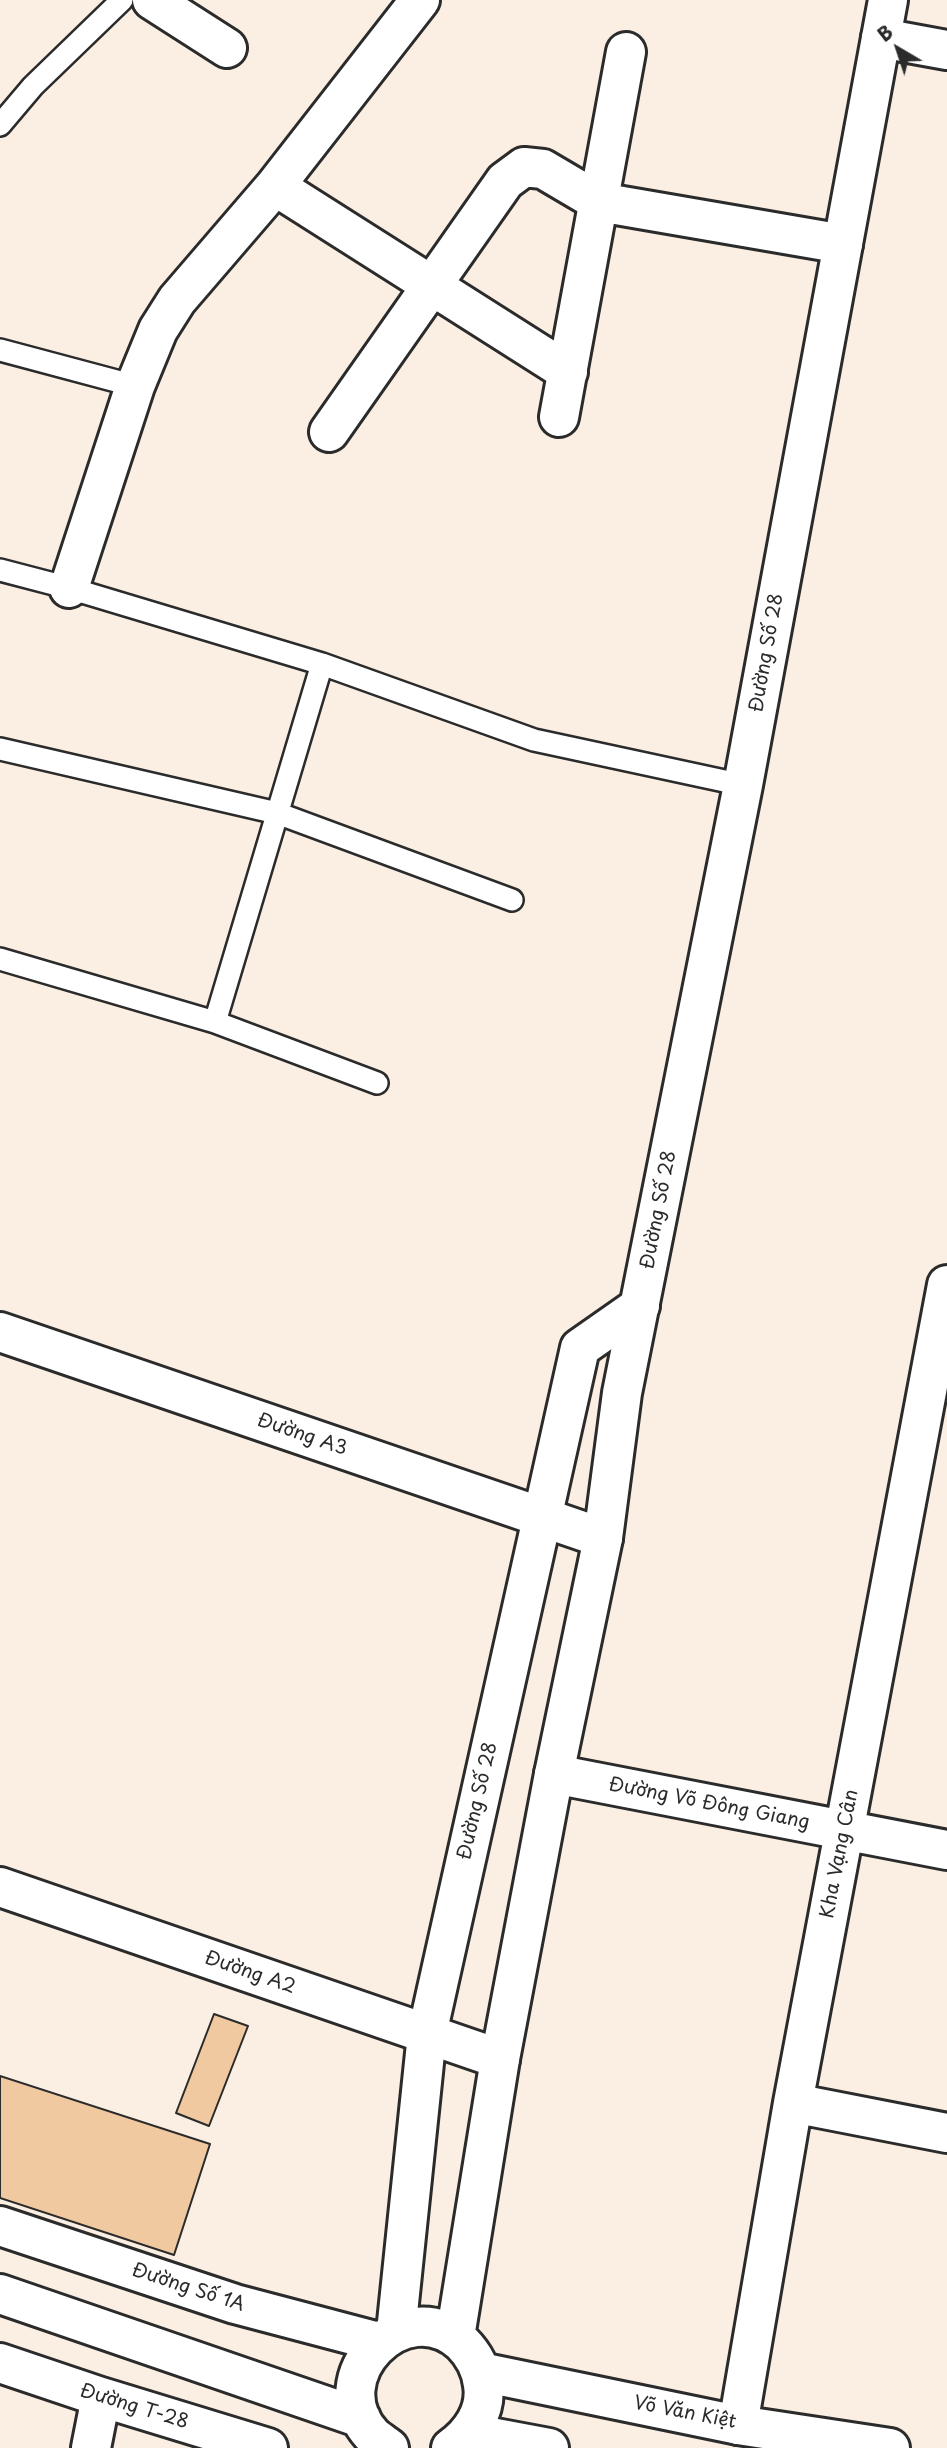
<!DOCTYPE html>
<meta charset="utf-8">
<style>
body{margin:0}
#map{position:relative;width:947px;height:2448px;overflow:hidden;background:#faefe2;font-family:"Playpen Sans",sans-serif}
canvas{display:block}
.north{position:absolute;left:863px;top:14px;width:70px;height:70px;-webkit-text-stroke:5px #fff;paint-order:stroke;rotate:321deg;font-size:19px;font-weight:700;line-height:28px;text-align:center;color:#2b2b2b}
.north::after{content:'';display:block;margin:auto;width:24px;height:32px;background:#2b2b2b;clip-path:polygon(50% 0,100% 100%,50% 72%,0 100%)}
</style>
<div id="map">
<canvas width="947" height="2448"></canvas>
<div class="north">B</div>
</div>
<script>
const c = document.querySelector('canvas').getContext('2d');
c.lineJoin = 'round';
function paint(path, color) { c.fillStyle = color; c.fill(path, 'evenodd'); }
function stroke(path, color, width, dash) { c.strokeStyle = color; c.lineWidth = width; c.lineCap = dash ? 'butt' : 'round'; c.setLineDash(dash || []); c.stroke(path); }
function drawText(font, color, halo, rows, align = 'center') {
  c.font = font + ' "Playpen Sans",sans-serif'; c.lineWidth = 6; c.setLineDash([]); c.textBaseline = 'middle'; c.strokeStyle = halo; c.fillStyle = color; for (const [text, x, y, turn = 0] of rows) {
    c.save(); c.translate(x, y); c.rotate((+turn || 0) * Math.PI / 180); c.textAlign = isNaN(turn) ? turn : align; if (halo) c.strokeText(text, 0, 0); c.fillText(text, 0, 0); c.restore();
  }
}
const building = new Path2D(`
 M214 2014 248 2026 209 2126 176 2113Z
 M0 2076 210 2144 174 2255 0 2198Z`);
const lane = new Path2D(`
 M0 125 33 86 122 0
 M0 350 135 386
 M0 570 69 588 322 664 534 740 743 785
 M0 749 277 813 512 900
 M0 959 215 1022 377 1083
 M215 1022 322 664`);
const street = new Path2D(`
 M152 0 227 48
 M881 38 947 50
 M275 186 568 372
 M559 417 626 52
 M329 432 505 181 524 167 543 169 599 202 843 244
 M69 588 135 386 158 330 177 300 275 186 420 0
 M0 1332 603 1538
 M554 1774 947 1850
 M0 1887 500 2059
 M793 2103 947 2133
 M0 2363 101 2397 268 2448
 M738 2425 793 2103 947 1285
 M91 2448 101 2397`);
const secondary = new Path2D(`
 M0 2226 235 2304 379 2342
 M0 2294 361 2418
 M396 2332 427 2034 580 1348 640 1306
 M455 2337 500 2059 554 1774 603 1538 622 1393 743 785 888 0
 M481 2372 738 2425 890 2448
 M469 2433 549 2448
 M389 2448C384 2444 377 2440 372 2435 319 2378 404 2290 462 2343 474 2355 481 2368 483 2385 487 2411 471 2434 451 2448`);
const streetNames = [
 ["Đường Số 28",767,653,-80],
 ["Đường Số 28",659,1210,-79],
 ["Đường A3",302,1435,19],
 ["Đường Số 28",478,1801,-77],
 ["Đường Võ Đông Giang",709,1804,11],
 ["Kha Vạng Cân",840,1854,-79],
 ["Đường A2",250,1973,19],
 ["Đường Số 1A",188,2288,18],
 ["Đường T-28",134,2407,17],
 ["Võ Văn Kiệt",685,2413,11]
];
paint(building, '#f0c9a0');
stroke(building, '#2b2b2b', 2);
stroke(lane, '#2b2b2b', 26);
stroke(street, '#2b2b2b', 44);
stroke(secondary, '#2b2b2b', 44);
stroke(lane, '#fff', 21);
stroke(street, '#fff', 38);
stroke(secondary, '#fff', 38);
drawText('19px', '#2b2b2b', '#fff', streetNames);
</script>
